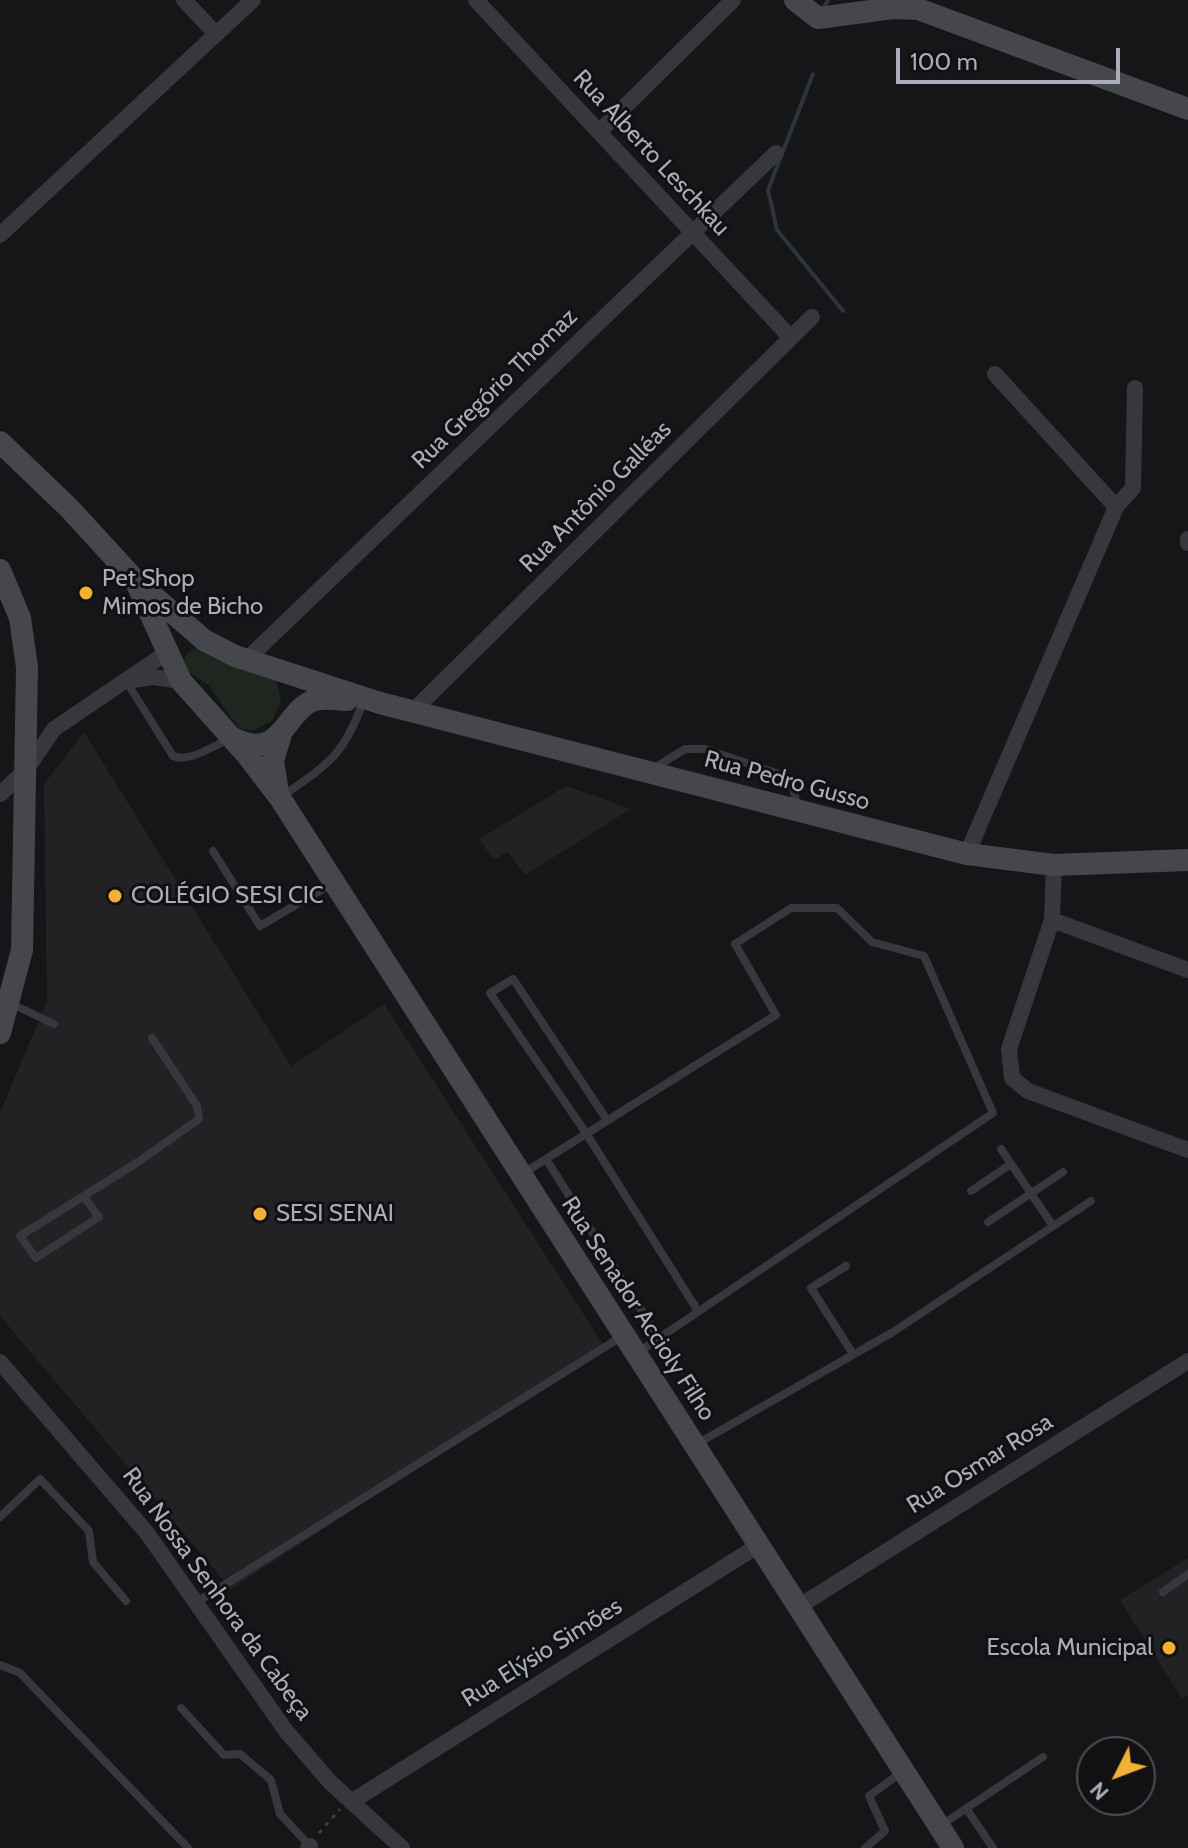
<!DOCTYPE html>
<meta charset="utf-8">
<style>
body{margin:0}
#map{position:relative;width:1188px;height:1848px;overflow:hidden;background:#161618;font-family:Cabin,sans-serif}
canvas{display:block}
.north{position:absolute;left:1076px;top:1736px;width:80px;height:80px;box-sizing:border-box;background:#111113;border:2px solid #4d4f55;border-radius:50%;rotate:228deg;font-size:22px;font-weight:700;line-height:32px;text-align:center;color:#a8adb8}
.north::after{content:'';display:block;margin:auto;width:28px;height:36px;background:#f2b134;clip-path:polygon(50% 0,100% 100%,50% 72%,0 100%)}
.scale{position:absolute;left:896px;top:48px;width:224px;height:36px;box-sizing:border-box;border:4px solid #a8adb8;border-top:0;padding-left:10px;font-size:24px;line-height:28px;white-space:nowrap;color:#a8adb8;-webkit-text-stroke:6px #111113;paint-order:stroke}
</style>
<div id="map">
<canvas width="1188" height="1848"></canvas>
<div class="north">N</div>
<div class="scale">100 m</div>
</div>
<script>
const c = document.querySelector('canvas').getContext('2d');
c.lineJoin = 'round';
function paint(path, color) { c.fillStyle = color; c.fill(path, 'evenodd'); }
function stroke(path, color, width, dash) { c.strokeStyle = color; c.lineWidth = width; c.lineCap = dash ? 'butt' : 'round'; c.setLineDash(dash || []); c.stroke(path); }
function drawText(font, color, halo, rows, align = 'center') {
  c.font = font + ' Cabin,sans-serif'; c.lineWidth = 6; c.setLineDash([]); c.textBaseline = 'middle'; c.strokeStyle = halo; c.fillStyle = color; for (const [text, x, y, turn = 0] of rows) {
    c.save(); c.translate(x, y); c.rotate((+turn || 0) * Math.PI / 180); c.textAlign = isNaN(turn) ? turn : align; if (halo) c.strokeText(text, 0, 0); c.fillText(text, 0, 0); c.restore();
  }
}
const built = new Path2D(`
 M84 732 291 1066 384 1004 604 1346 231 1589 0 1316V1113L47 1001 44 784Z
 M566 786 631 809 525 875 507 852 494 860 479 839Z
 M1188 1558V1695L1182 1699 1120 1600Z`);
const green = new Path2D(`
 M197 648 276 679 281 701 272 721 252 731 239 728 209 686 183 667 186 654Z`);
const stream = new Path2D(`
 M823 9 828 0
 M813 74 768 190 777 230 843 311`);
const path = new Path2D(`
 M319 1833 340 1809`);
const lane = new Path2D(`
 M126 681 173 756C189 763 212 746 228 740
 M651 770 685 749H705L785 776 793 787 797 806
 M280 798C327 764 342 759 363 702
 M213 851 260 926 333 883
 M12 1004 54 1024
 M607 1120 513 979 490 993 586 1133 698 1311
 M1001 1149 1053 1226
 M546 1159 659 1338
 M522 1174 776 1015 735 944 791 908H837L872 942 924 956 993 1113 637 1353
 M971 1191 1011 1164
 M84 1197 99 1217 36 1258 20 1236 138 1162 199 1119 197 1106 152 1038
 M988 1222 1063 1172
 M846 1266 811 1288 853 1354
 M695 1445 893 1332 1091 1201
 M0 1517 40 1479 89 1531 93 1562 126 1601
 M1163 1592 1188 1574
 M197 1602 624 1335
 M0 1665 20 1673 188 1848
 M181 1708 224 1755 240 1754 271 1780 280 1814 310 1846
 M966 1808 993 1848
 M940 1826 1043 1757
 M865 1848 885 1831 869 1796 903 1771`);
const street = new Path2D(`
 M184 0 216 34
 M476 0 791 338
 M599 132 733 0
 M0 235 253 0
 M995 374 1116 507
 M1188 539V543
 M246 660 776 153
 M132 680 153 677 181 681
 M413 711 812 317
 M0 794 26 770 54 729 169 651
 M967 854 1116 507 1133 488 1135 388
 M1054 865 1052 920 1009 1049 1012 1078 1028 1091 1188 1150
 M1052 920 1188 970
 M0 1362 147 1533 286 1731 330 1782 402 1848
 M798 1607 1188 1361
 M351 1802 759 1545
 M308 1848 310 1846`);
const secondary = new Path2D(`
 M795 0 818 18 893 8 918 9 1188 109
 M0 442 69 508 135 580 204 640 235 656 380 703 967 854 1054 865 1188 860
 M0 570 20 618 27 667 22 950 0 1033
 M135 580 181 681 247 755 280 798 953 1848
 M233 738C280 762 284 715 310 702 321 696 335 700 347 700
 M278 793 273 761 281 734`);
const markers = [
 [86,593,8,"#f2b134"],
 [115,896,8,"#f2b134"],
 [260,1214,8,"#f2b134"],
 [1169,1648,8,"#f2b134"]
];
const streetNames = [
 ["Rua Alberto Leschkau",651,153,47],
 ["Rua Gregório Thomaz",495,389,-44],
 ["Rua Antônio Galléas",596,497,-45],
 ["Rua Pedro Gusso",787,781,15],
 ["Rua Senador Accioly Filho",638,1309,57],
 ["Rua Osmar Rosa",980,1464,-32],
 ["Rua Nossa Senhora da Cabeça",217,1594,54],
 ["Rua Elýsio Simões",542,1653,-32]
];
const poiNames = [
 ["Pet Shop",102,579],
 ["Mimos de Bicho",102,607],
 ["COLÉGIO SESI CIC",131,896],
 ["SESI SENAI",276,1214],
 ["Escola Municipal",1153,1648,"right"]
];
paint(built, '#222225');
paint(green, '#1e261f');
stroke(stream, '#2c353c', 4);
stroke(path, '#3d3f44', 3, [4, 6]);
stroke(lane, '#37383d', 8);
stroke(street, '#37383d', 16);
stroke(secondary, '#45474d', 22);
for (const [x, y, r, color] of markers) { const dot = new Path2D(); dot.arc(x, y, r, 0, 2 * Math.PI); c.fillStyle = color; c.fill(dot); stroke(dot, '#111113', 3); }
drawText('24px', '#a8adb8', '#111113', streetNames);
drawText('24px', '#a8adb8', '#111113', poiNames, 'left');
</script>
